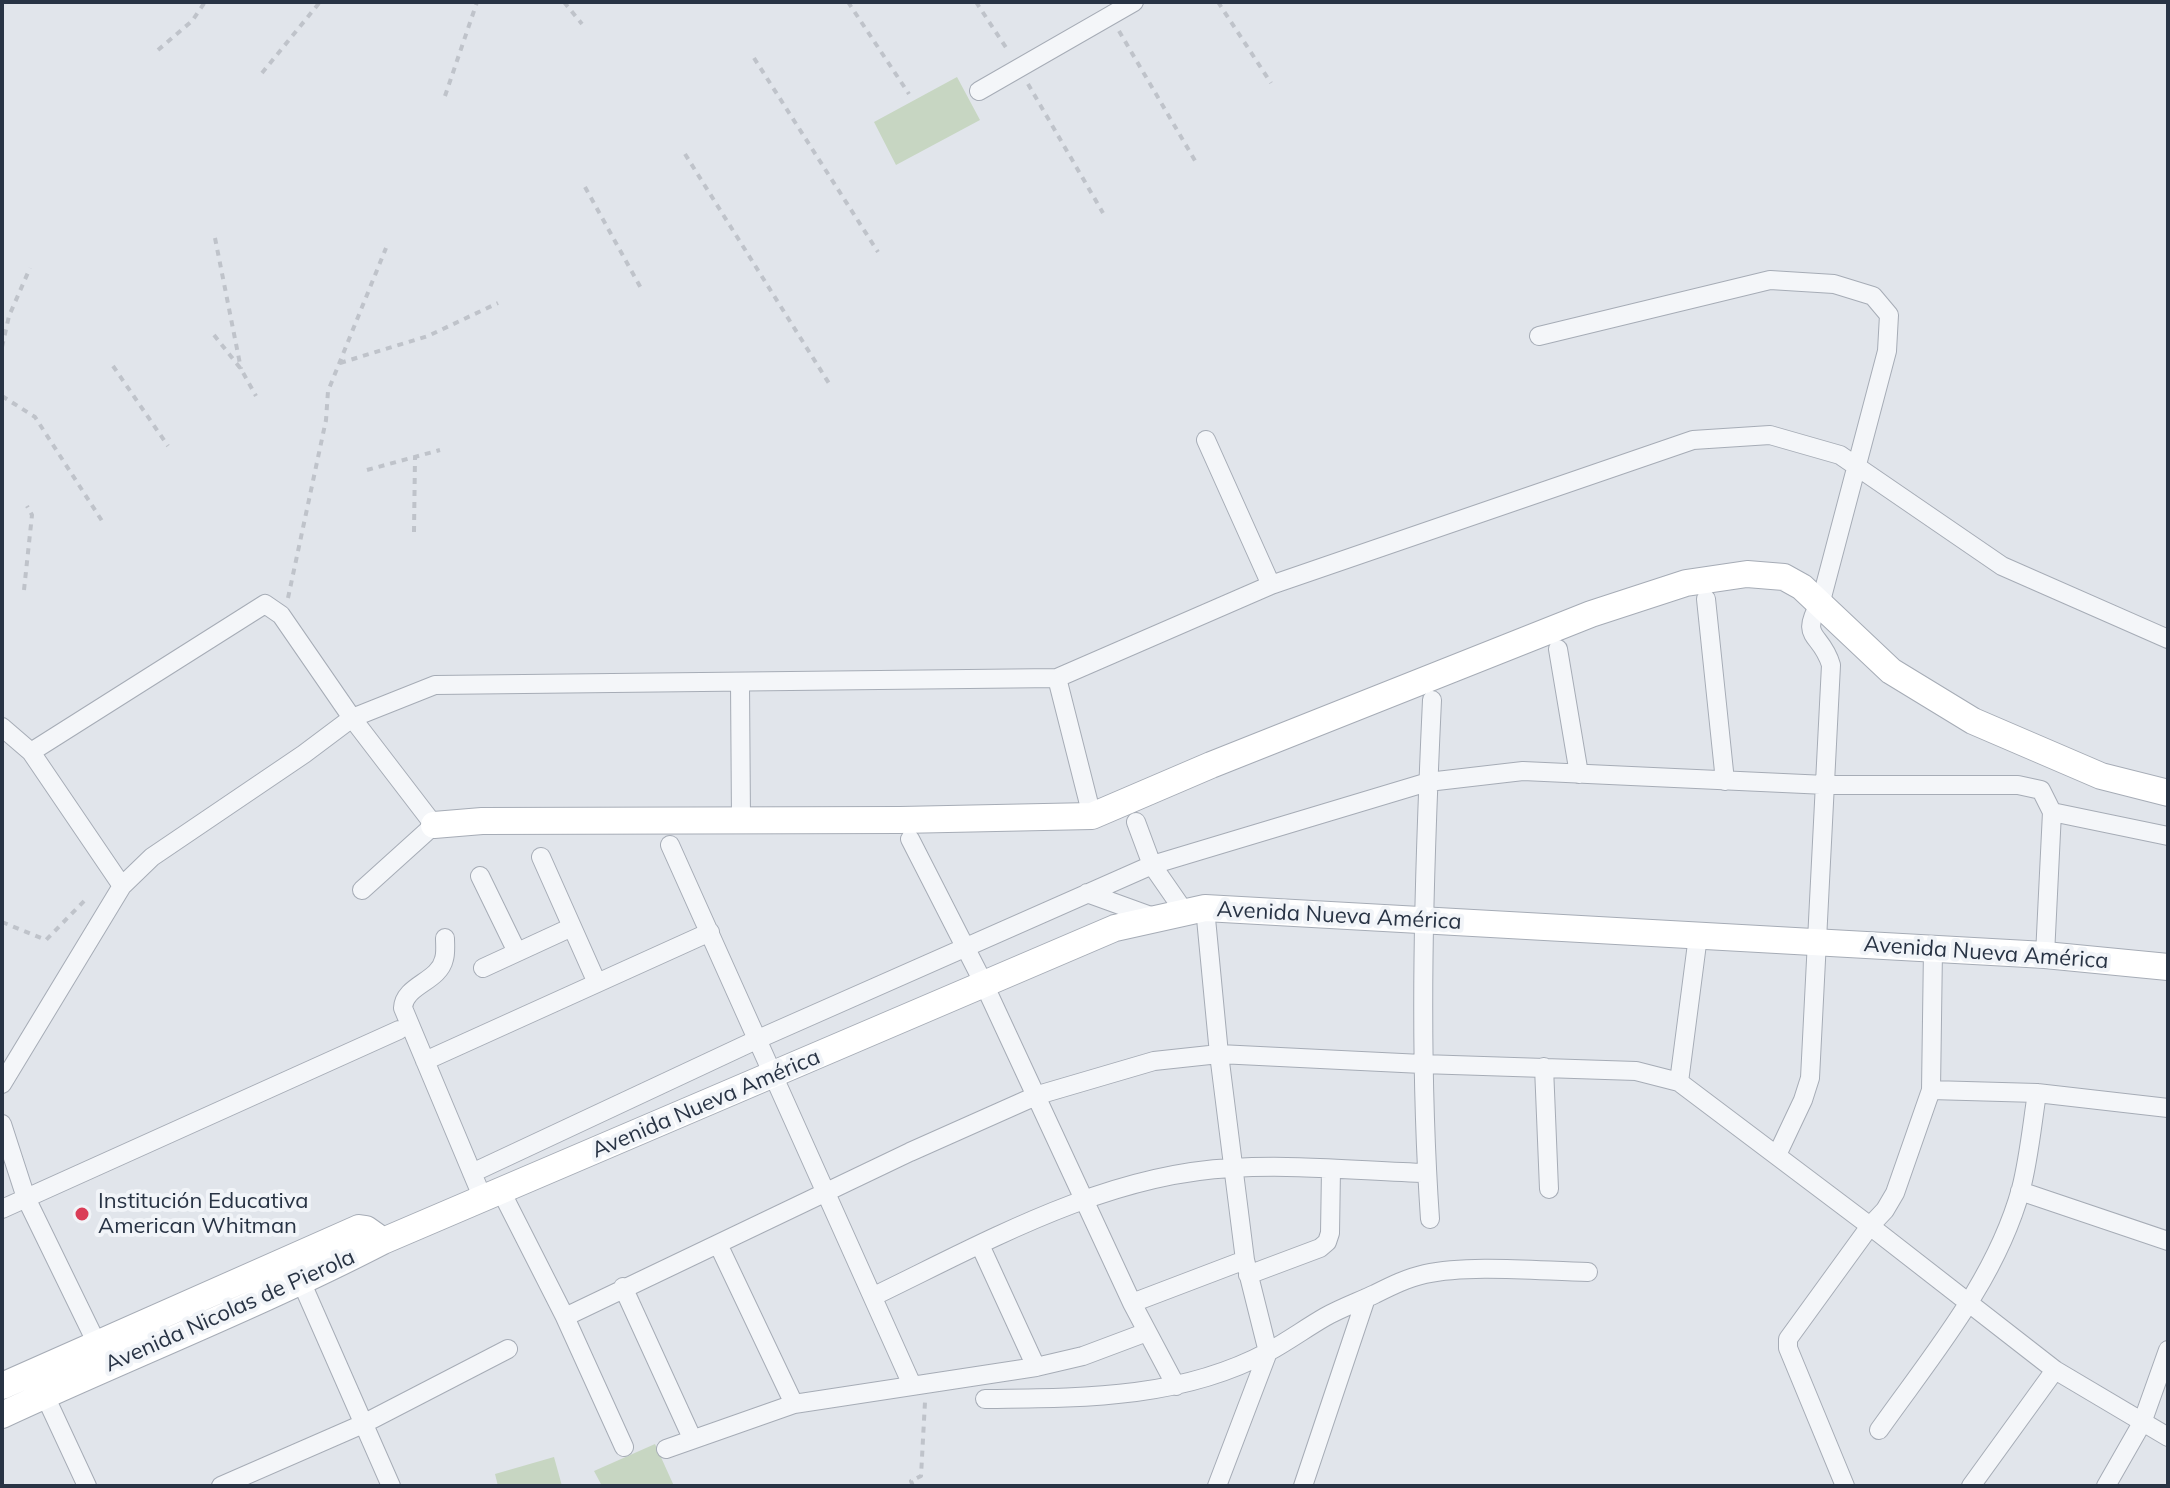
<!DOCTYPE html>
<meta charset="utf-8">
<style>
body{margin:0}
#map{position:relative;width:2170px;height:1488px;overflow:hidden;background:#e1e5eb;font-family:Mulish,sans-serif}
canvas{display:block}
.frame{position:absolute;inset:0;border:4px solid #283344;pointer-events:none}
</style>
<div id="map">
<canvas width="2170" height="1488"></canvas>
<div class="frame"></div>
</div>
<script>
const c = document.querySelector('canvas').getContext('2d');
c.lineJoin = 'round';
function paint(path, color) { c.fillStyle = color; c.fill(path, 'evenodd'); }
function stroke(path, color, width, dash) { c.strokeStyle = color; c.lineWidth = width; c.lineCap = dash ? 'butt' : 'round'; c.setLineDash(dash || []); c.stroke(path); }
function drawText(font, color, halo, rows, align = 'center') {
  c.font = font + ' Mulish,sans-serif'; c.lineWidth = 8; c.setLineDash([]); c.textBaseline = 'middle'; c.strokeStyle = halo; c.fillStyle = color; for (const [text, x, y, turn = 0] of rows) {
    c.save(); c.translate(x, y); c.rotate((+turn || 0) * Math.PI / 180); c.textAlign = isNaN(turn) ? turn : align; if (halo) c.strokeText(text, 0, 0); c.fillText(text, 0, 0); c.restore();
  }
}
const green = new Path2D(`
 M957 77 980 120 896 165 874 122Z
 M655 1444 674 1486H602L594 1471Z
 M554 1457 562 1486H498L495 1474Z`);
const path = new Path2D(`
 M564 2 582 24
 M848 2 909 94
 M976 2 1009 52
 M1218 2 1271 83
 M1119 31 1197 164
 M158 50 192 21 205 2
 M754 58 878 252
 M262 73 320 2
 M1028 84 1103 213
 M445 96 477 2
 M685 154 830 385
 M585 187 642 290
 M215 238 241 369
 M214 335 241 369 256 396
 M2 347 9 316 30 268
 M340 363 428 336 498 303
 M113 366 168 446
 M2 396 35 417 104 524
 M367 470 440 450
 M414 532 415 457
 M24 590 32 515 27 506
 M288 598 326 420 328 391 386 248
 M2 922 46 940 87 898
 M913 1486 911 1481 921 1476 925 1402`);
const street = new Path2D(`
 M979 91 1134 2
 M1539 336 1770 280 1834 284 1873 296 1889 315 1887 351 1821 601C1798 640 1821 631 1831 665L1810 1078 1803 1100 1777 1155
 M1206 440 1271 585
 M1706 599 1725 781
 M1558 649 1579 774
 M1057 678 1092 816
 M740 683 741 820
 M2 727 31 752 122 886
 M31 752 265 604 281 615 352 718 434 825 362 890
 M2052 812 2168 836
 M1136 822 1152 865 1186 914
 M910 839 984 984 1132 1303 1176 1386
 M670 845 912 1385
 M541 857 597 983
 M480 876 517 952
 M1087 893 1156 918
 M1205 908 1219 1054 1245 1260 1268 1352 1217 1486
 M445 938C445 944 446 953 444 959 439 982 404 985 403 1008L483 1199
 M483 968 572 927
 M425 1061 710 932
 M1544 1067 1549 1189
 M1679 1082 1698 936
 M2 1084 122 886 152 857 304 754 352 718 435 685 1057 678 1271 585 1693 440 1770 435 1840 455 2002 566 2168 639
 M1931 1090 2037 1093 2168 1108
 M2 1124 26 1198 101 1352
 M472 1173 756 1040 1152 865 1428 782 1523 771 1826 785H2018L2041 790 2052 812 2045 955
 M501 1191 565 1317 624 1447
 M2020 1191 2168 1241
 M2 1209 399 1030
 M1430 1219C1418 1046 1424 873 1432 700
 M718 1244 794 1404
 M980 1245 1036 1367
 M297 1272 391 1486
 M1248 1275 1320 1248 1327 1242 1330 1233 1331 1170
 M623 1287 692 1438
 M874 1296C986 1242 1105 1174 1232 1168 1296 1164 1363 1171 1427 1173
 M1132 1303 1245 1260
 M565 1317 910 1152 1038 1095 1154 1061 1219 1054 1422 1064 1636 1071 1679 1082 1870 1226 2055 1370 2168 1437
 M40 1385 87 1486
 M985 1399C1082 1398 1180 1399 1268 1352 1288 1341 1306 1328 1325 1317 1341 1308 1358 1302 1375 1294 1391 1286 1407 1278 1425 1274 1470 1264 1540 1271 1588 1272
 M1879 1430C1932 1355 1996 1280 2021 1189 2029 1158 2032 1125 2037 1093
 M666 1449 794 1404 1036 1367 1083 1356 1147 1332
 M221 1486 363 1424 508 1349
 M1303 1486 1366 1298
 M1845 1486 1788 1348V1339L1870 1226 1885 1210 1895 1193 1931 1090 1933 949
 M1971 1486 2055 1370
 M2106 1486 2142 1423 2168 1350`);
const secondary = new Path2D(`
 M434 825 482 821 900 820 1092 816 1211 765 1591 614 1686 583 1747 574 1784 577 1802 587 1891 671 1973 721 2101 776 2168 793
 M2 1386 359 1228 366 1229 383 1241
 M2 1415C129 1356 259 1305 383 1241L1115 928 1205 908 2045 955 2168 967`);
const markers = [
 [82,1214,8,"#da3d57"]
];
const streetNames = [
 ["Avenida Nueva América",1339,916,3],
 ["Avenida Nueva América",1986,953,4],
 ["Avenida Nueva América",706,1104,-23],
 ["Avenida Nicolas de Pierola",230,1311,-24]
];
const poiNames = [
 ["Institución Educativa",98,1201],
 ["American Whitman",98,1226]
];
paint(green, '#c7d6c2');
stroke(street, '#a6acb6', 20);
stroke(secondary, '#a6acb6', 28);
stroke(path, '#bfc3ca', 4, [6, 6]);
stroke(street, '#f4f6f9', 18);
stroke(secondary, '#fff', 26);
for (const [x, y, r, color] of markers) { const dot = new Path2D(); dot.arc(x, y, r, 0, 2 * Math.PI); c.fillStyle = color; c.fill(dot); stroke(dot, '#f1f4f8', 3); }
drawText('22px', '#283344', '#f1f4f8', streetNames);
drawText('22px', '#283344', '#f1f4f8', poiNames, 'left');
</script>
